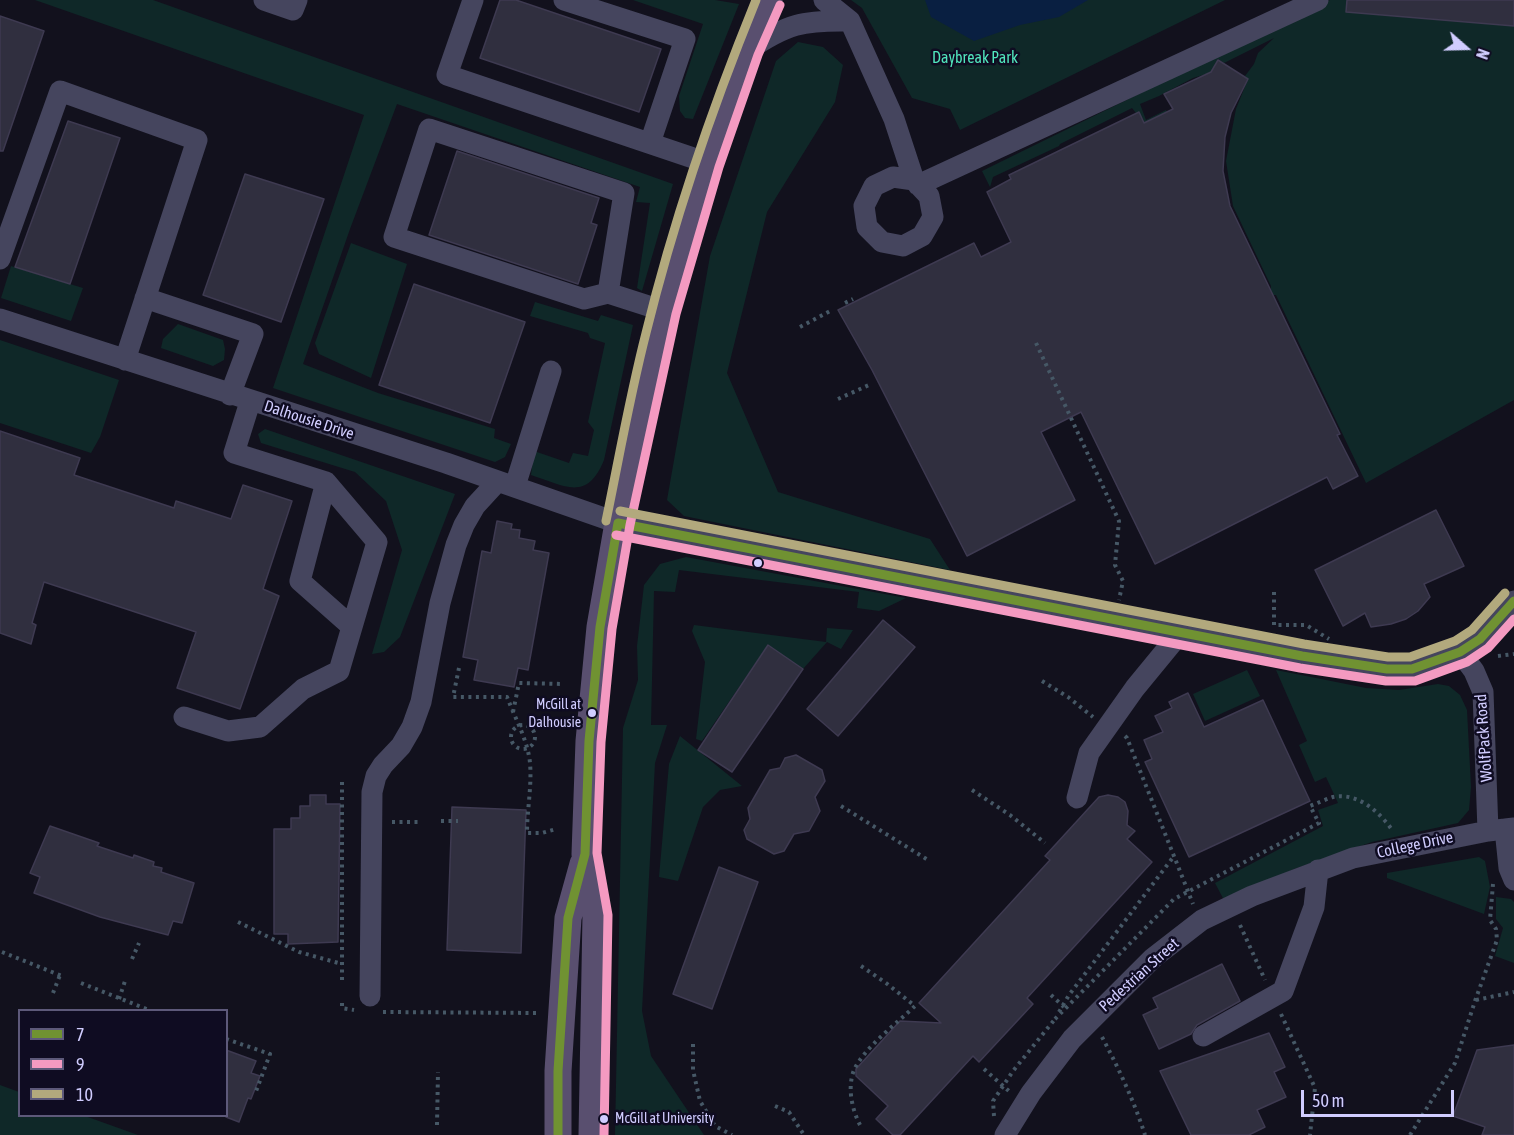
<!DOCTYPE html>
<style>
body{margin:0}
#map{position:relative;width:1514px;height:1135px;overflow:hidden;background:#12111d;font-family:"Asap Condensed",sans-serif}
canvas{display:block}
.legend{position:absolute;left:18px;top:1009px;width:210px;height:108px;box-sizing:border-box;background:#0f0c22;border:2px solid #5d597a;margin:0;padding:8px 10px;list-style:none;font-size:18px;color:#d1cdff}
.legend li{display:flex;align-items:center;gap:12px;height:30px}
.legend b{width:30px;border:2px solid #5d597a}
.north{position:absolute;left:1436px;top:18px;width:60px;height:60px;-webkit-text-stroke:4px #0f0c22;paint-order:stroke;rotate:110deg;font-size:16px;font-weight:700;line-height:24px;text-align:center;color:#d1cdff}
.north::after{content:'';display:block;margin:auto;width:21px;height:27px;background:#d1cdff;clip-path:polygon(50% 0,100% 100%,50% 72%,0 100%)}
.scale{position:absolute;left:1301px;top:1090px;width:153px;height:27px;box-sizing:border-box;border:3px solid #d1cdff;border-top:0;padding-left:8px;font-size:18px;line-height:21px;white-space:nowrap;color:#d1cdff;-webkit-text-stroke:4px #0f0c22;paint-order:stroke}
</style>
<div id="map">
<canvas width="1514" height="1135"></canvas>
<ul class="legend">
<li><b style="height:8px;background:#709232"></b>7</li>
<li><b style="height:8px;background:#f49ac1"></b>9</li>
<li><b style="height:8px;background:#b2a97d"></b>10</li>
</ul>
<div class="north">N</div>
<div class="scale">50 m</div>
</div>
<script>
const c = document.querySelector('canvas').getContext('2d');
c.lineJoin = 'round';
function paint(path, color) { c.fillStyle = color; c.fill(path, 'evenodd'); }
function stroke(path, color, width, dash) { c.strokeStyle = color; c.lineWidth = width; c.lineCap = dash ? 'butt' : 'round'; c.setLineDash(dash || []); c.stroke(path); }
function drawText(font, color, halo, rows, align = 'center') {
  c.font = font + ' "Asap Condensed",sans-serif'; c.lineWidth = 5; c.setLineDash([]); c.textBaseline = 'middle'; c.strokeStyle = halo; c.fillStyle = color; for (const [text, x, y, turn = 0] of rows) {
    c.save(); c.translate(x, y); c.rotate((+turn || 0) * Math.PI / 180); c.textAlign = isNaN(turn) ? turn : align; if (halo) c.strokeText(text, 0, 0); c.fillText(text, 0, 0); c.restore();
  }
}
const green = new Path2D(`
 M35 0H153L673 184 642 291 637 288 650 203 636 202 640 187 397 104 350 229 303 364 378 393 495 429 494 438 511 444 505 457 495 462 273 388 364 115Z
 M633 0H715L739 4 693 119 685 118 680 111 679 96 703 24Z
 M851 0H1225L960 130 950 109 912 98 862 8Z
 M1330 0H1514V400L1366 483 1276 295H1270L1271 286 1233 206 1226 161 1236 109 1248 79 1245 76 1254 64 1258 53 1274 38 1224 63 1218 59 1210 73 1193 78 1159 96 1140 104 1146 120 1166 110 1167 112 1144 123 1139 112 1136 113 1132 108 1060 144 1059 146 993 177 990 187 982 171Z
 M798 42 823 47 843 65 835 102 767 212 727 373 778 492 930 539 950 570 684 516 667 500 710 256 776 61Z
 M351 243 407 264 371 378 319 354 315 343Z
 M11 266 83 288 71 321 1 298Z
 M535 302 598 321 601 315 633 325 604 460C587 502 565 486 531 475L534 451 569 463 573 453 588 456 594 430 588 422 605 343 590 338 588 333 530 316Z
 M178 324 223 340 225 349 224 360 213 366 161 348 163 339Z
 M0 340 119 380 100 437 91 453 0 423Z
 M265 429 455 494 400 637 384 652 372 654 402 550 386 501 355 472 261 443 258 434Z
 M686 557 906 598 879 611 857 608 859 592 679 570 675 592 654 591 651 725H667L655 763 642 1011 651 1056 704 1135H615L623 728 638 680 637 646 644 585 660 564Z
 M694 625 826 642 827 628 853 630 841 649 827 642 803 669 768 645 702 741 696 739 705 662 692 631Z
 M1247 670 1260 696 1205 721 1193 694Z
 M1276 670 1366 688 1399 690 1438 684 1449 686 1460 695 1467 710 1471 787 1469 810 1458 823 1372 842 1294 869 1225 902 1215 883 1323 826 1318 810 1338 803 1326 777 1315 782 1299 745 1307 741Z
 M680 736 742 786 720 790 703 807 678 881 659 877 669 764Z
 M1479 857 1485 861 1490 887 1484 914 1387 878V873Z
 M1496 897 1511 899 1514 902V963L1495 956 1503 928 1496 919Z
 M0 1085 19 1092 20 1116H85L138 1135H0Z`);
const water = new Path2D(`
 M925 0H1088L1059 17 1020 25 974 41 931 17Z`);
const building = new Path2D(`
 M500 0H516L661 49 639 112 480 58Z
 M1347 0H1514V26L1346 12Z
 M0 16 44 31 3 151H0Z
 M1218 60 1248 79 1231 113 1225 137 1223 171 1230 206 1340 434 1337 435 1358 476 1333 489 1327 477 1155 564 1081 412 1041 432 1075 500 967 556 872 370 838 310 974 243 981 257 1011 242 987 192 1011 179 1009 175 1139 112 1144 123 1173 109 1164 94 1211 72Z
 M68 121 120 138 70 284 15 267Z
 M457 151 599 198 591 223 597 225 578 284 429 235Z
 M245 174 324 199 281 322 203 295Z
 M414 284 525 322 490 423 379 385Z
 M0 431 80 458 74 475 174 508 176 501 231 519 243 485 292 501 263 589 279 596 240 709 177 688 196 632 44 582 32 623 36 625 31 644 0 633Z
 M1436 510 1464 566 1424 584 1430 597 1418 611 1406 619 1391 624 1371 627 1365 613 1343 626 1315 570Z
 M497 521 512 524 511 529 520 530 519 538 535 541 533 550 549 553 528 670 518 668 514 687 474 680 478 660 463 657 482 551 491 553Z
 M883 620 915 647 838 736 807 709Z
 M768 645 803 669 732 772 698 750Z
 M1188 693 1204 727 1263 700 1310 801 1189 857 1145 762 1152 759 1144 740 1163 732 1155 716 1172 708 1169 702Z
 M796 755 822 770 825 781 815 797 820 811 809 831 794 834 784 851 774 854 747 839 744 830 750 819 748 808 770 770 780 768 785 758Z
 M310 795H326V804H340L338 942 288 944V934H274V829H291V818H300V806H310Z
 M1108 795 1118 797 1125 802 1128 811 1127 825 1135 831 1127 839 1152 862 1027 998 1033 1004 979 1062 973 1056 900 1135H893L876 1119 888 1106 856 1076V1069L900 1021 941 1023 919 1003 1050 860 1045 856 1099 797Z
 M452 807 526 810 521 953 447 950Z
 M50 826 99 843 97 846 133 858 134 855 154 862 153 866 162 868 161 872 194 883 182 923 173 921 168 935 100 917 34 893 40 877 30 873Z
 M719 867 758 882 712 1009 673 994Z
 M1222 964 1240 1001 1197 1025 1191 1034 1159 1049 1143 1015 1158 1008 1153 998Z
 M1269 1033 1285 1067 1274 1072 1286 1097 1257 1110 1265 1127 1249 1135H1191L1160 1071Z
 M1514 1045V1135H1482L1485 1127 1453 1116 1477 1050Z
 M226 1050 256 1061 251 1073 260 1076 251 1099 248 1098 239 1122 226 1117Z`);
const path = new Path2D(`
 M845 303 853 299
 M800 327 832 310
 M1036 343 1119 521 1115 565 1123 581 1119 600
 M838 399 869 385
 M1274 592V625H1306L1329 639
 M1498 656 1514 654
 M459 668 453 697H507C515 718 528 741 530 763 532 786 527 810 527 833H542L556 829
 M1042 681 1068 697 1093 717
 M513 712 519 683 563 684
 M511 737a12 12 0 1 1 24 0a12 12 0 1 1-24 0Z
 M1125 736 1127 738 1193 904
 M972 790 1010 815 1045 843
 M841 806 928 860
 M441 821H458
 M392 822H418
 M238 922 299 952 342 964
 M1240 925 1265 980
 M2 952 62 976
 M132 959 139 943
 M342 980V781
 M81 983 149 1010
 M53 993 60 975
 M1051 995 1064 1007
 M119 999 125 981
 M1476 1000 1514 992
 M342 1003V1008L354 1010
 M383 1012 540 1013
 M1059 1012 1069 995 1174 856
 M1281 1014 1315 1088 1310 1135
 M1055 1019 1174 899 1319 823 1310 806C1318 803 1326 799 1333 797 1359 792 1380 813 1393 831
 M1102 1037C1119 1069 1134 1101 1145 1135
 M226 1039 270 1054 255 1094
 M693 1044V1070L700 1101 715 1126 732 1135
 M984 1069 1010 1092
 M775 1106 789 1112 804 1135
 M994 1116 993 1101 1013 1071 1055 1019
 M437 1125 438 1072
 M860 1125C852 1109 847 1088 854 1070 864 1048 897 1023 915 1006L886 983 861 966
 M1410 1135 1455 1063 1475 1001 1497 940 1496 929 1490 920 1493 884`);
const minor = new Path2D(`
 M264 0 293 10 297 0
 M473 0 447 75 708 163
 M564 0 685 39 650 143
 M824 0 850 21 894 119 914 180 929 196 933 217 922 236 903 246 882 242 867 227 864 206 874 186 893 177 914 180
 M747 51C786 24 803 20 850 21
 M918 185 1318 0
 M0 259 60 91 197 140 125 360
 M608 293 584 299 394 237 429 129 624 193 608 293 664 311
 M145 298 253 334 230 395
 M0 319 446 463 618 523 1302 656 1387 669H1412L1460 652 1480 639 1514 601
 M326 482 300 581 352 627
 M515 486 551 371
 M1460 652 1474 671 1483 692 1488 831
 M184 717 228 731 260 727 303 689 339 671 377 542 326 482 234 453 250 402
 M1077 798 1089 753 1135 688 1181 632
 M1505 829 1509 868 1514 880
 M370 996 372 792 376 776 383 765 401 746 412 727 421 702 440 603 456 545 464 525 475 506 498 481
 M1203 1036 1283 991 1314 907 1318 870
 M1005 1135 1031 1093 1072 1039 1153 958 1202 920 1252 896 1353 858 1488 831 1514 828`);
const major = new Path2D(`
 M558 1135V1071L568 918 583 864
 M592 1135 596 915 585 854 589 741 600 627 618 523 664 311 708 163 747 51 769 0`);
const bus1 = new Path2D(`
 M618 523 1302 656 1387 669H1412L1460 652 1480 639 1514 601
 M558 1135V1071L568 918 585 854 589 741 600 627 618 523`);
const bus2 = new Path2D(`
 M616 535 1300 668 1386 681H1415L1467 662 1488 648 1514 619
 M604 1135 608 915 597 853 601 742 612 629 630 525 676 314 719 167 758 55 780 5`);
const bus3 = new Path2D(`
 M620 511 1304 644 1388 657H1410L1455 641 1472 630 1505 593
 M606 521C619 458 630 395 646 333 674 219 712 108 756 0`);
const markers = [
 [758,563,5,"#d1cdff"],
 [592,713,5,"#d1cdff"],
 [604,1119,5,"#d1cdff"]
];
const busNames = [
 ["McGill at",581,705],
 ["Dalhousie",581,723],
 ["McGill at University",615,1119,"left"]
];
const parkNames = [
 ["Daybreak Park",975,58]
];
const streetNames = [
 ["Dalhousie Drive",309,420,18],
 ["WolfPack Road",1484,738,-94],
 ["College Drive",1415,845,-12],
 ["Pedestrian Street",1139,975,-42]
];
paint(green, '#0f2828');
paint(water, '#091f41');
paint(building, '#302f3f');
stroke(building, '#3e3a51', 1.5);
stroke(path, '#465866', 4, [3, 4.5]);
stroke(minor, '#45455e', 21);
stroke(major, '#594f6f', 27);
stroke(bus1, '#709232', 9);
stroke(bus2, '#f49ac1', 9);
stroke(bus3, '#b2a97d', 9);
for (const [x, y, r, color] of markers) { const dot = new Path2D(); dot.arc(x, y, r, 0, 2 * Math.PI); c.fillStyle = color; c.fill(dot); stroke(dot, '#0f0c22', 2); }
drawText('14px', '#d1cdff', '#0f0c22', busNames, 'right');
drawText('16px', '#51e6bd', '#0f0c22', parkNames);
drawText('16px', '#d1cdff', '#0f0c22', streetNames);
</script>
